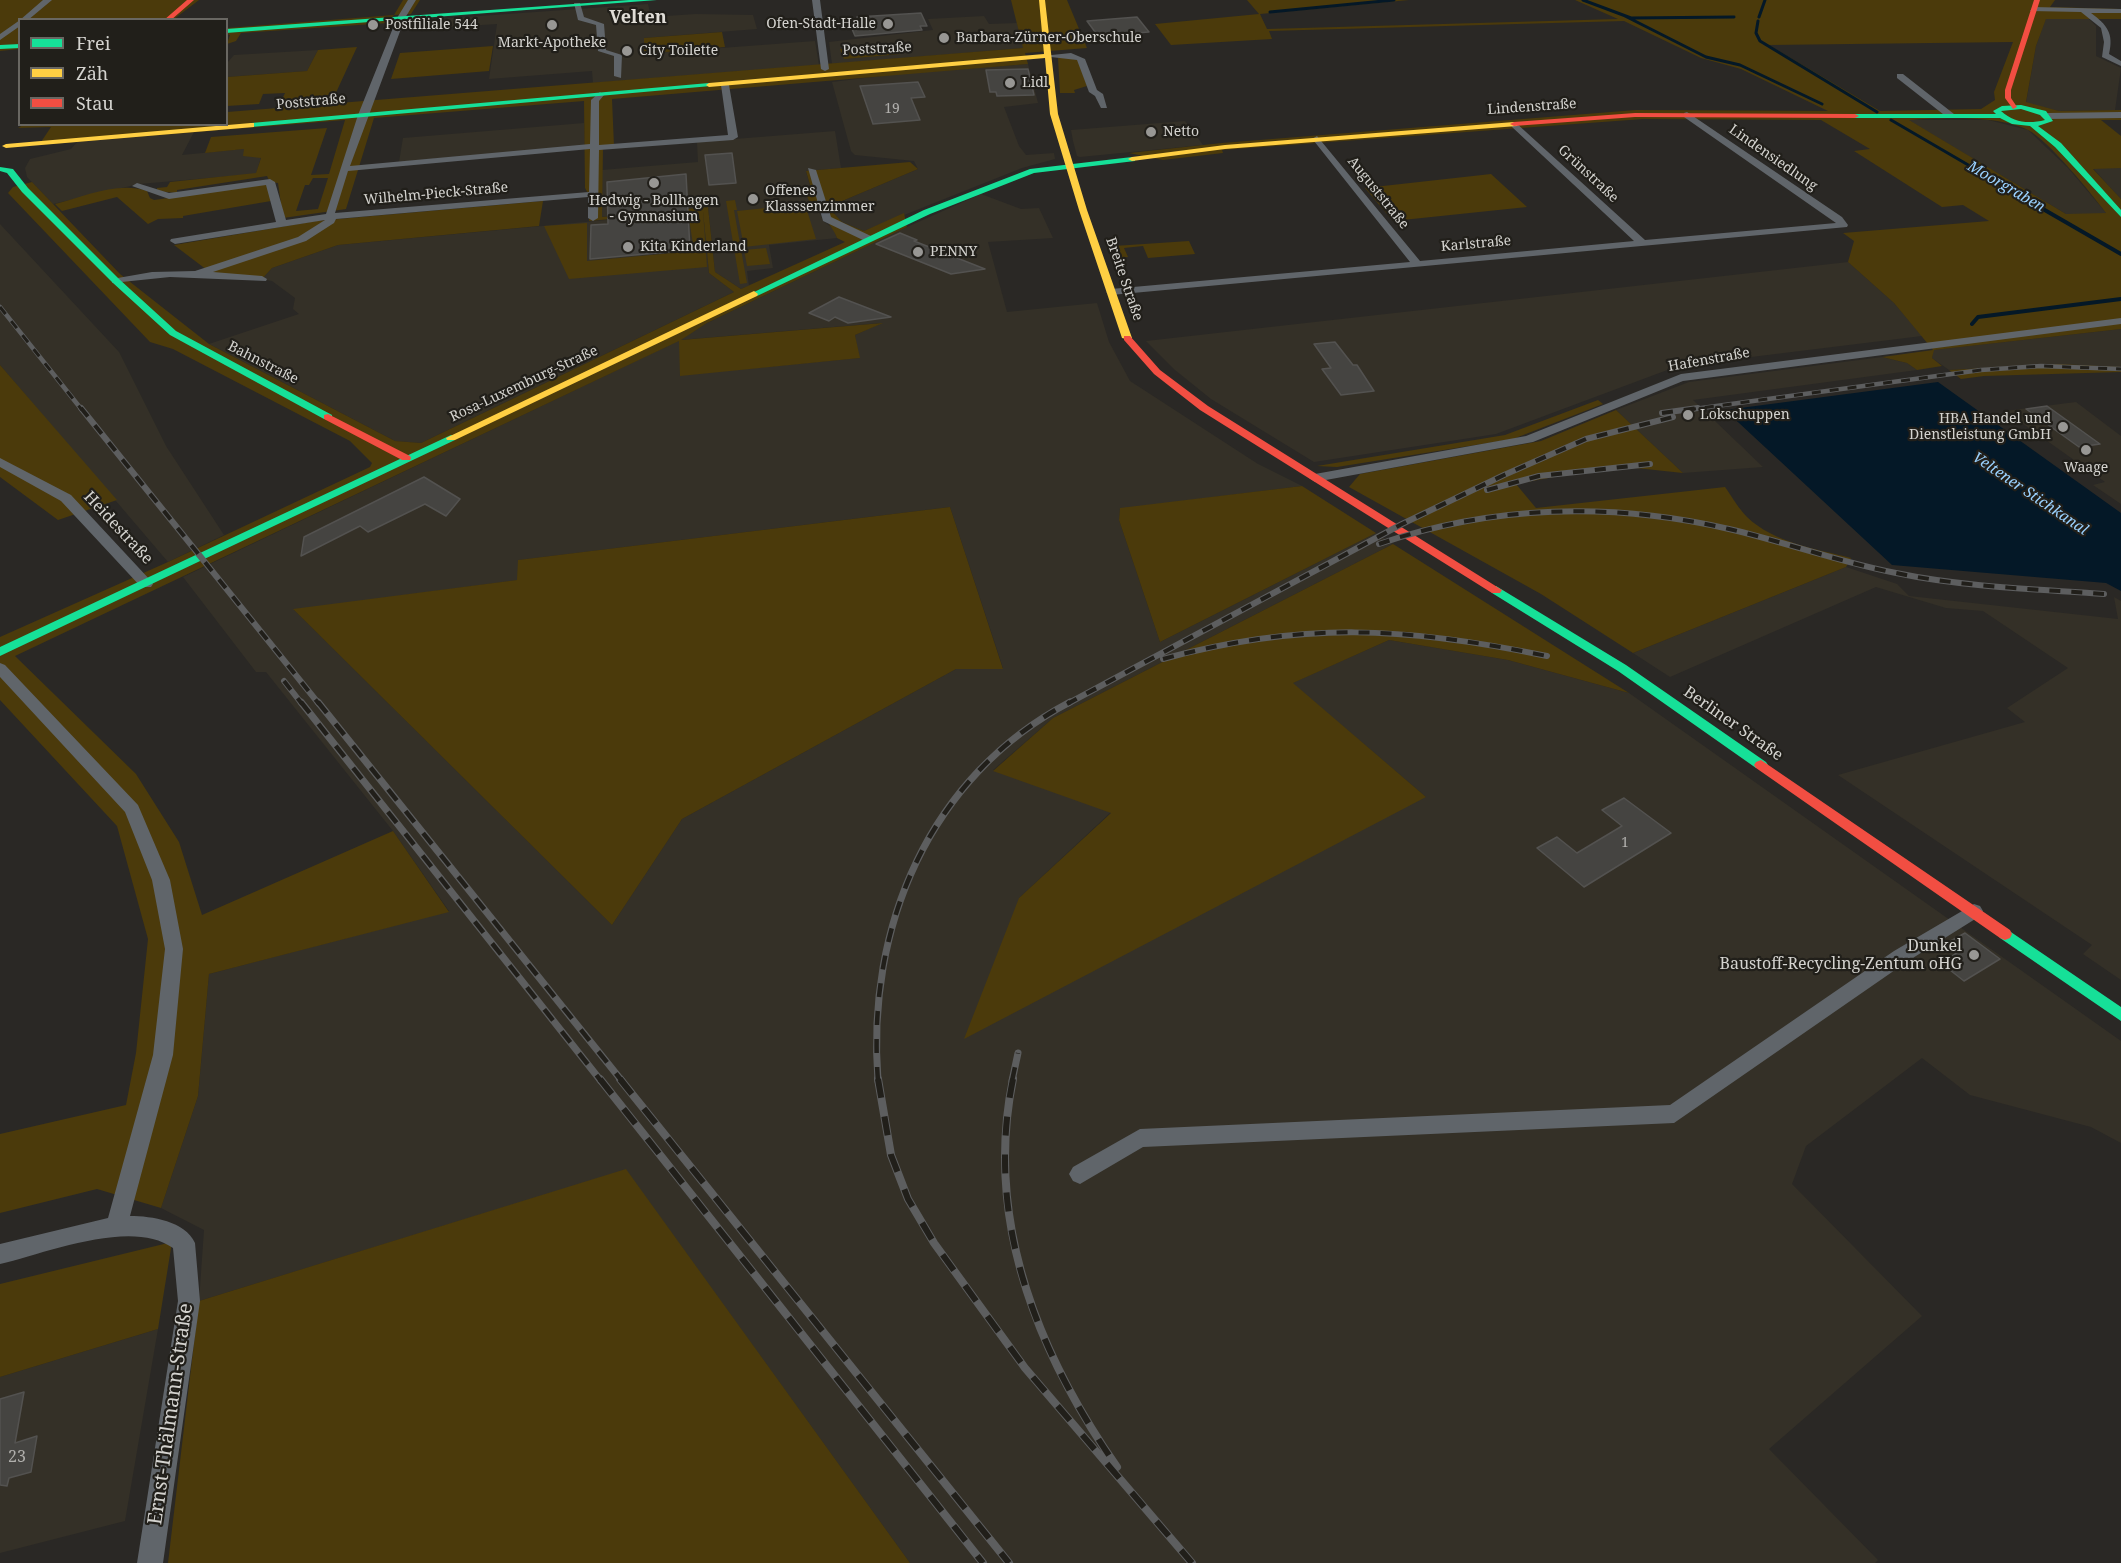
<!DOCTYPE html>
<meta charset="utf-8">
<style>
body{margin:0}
#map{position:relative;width:2121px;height:1563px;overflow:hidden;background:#2a2825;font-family:"Noto Serif",serif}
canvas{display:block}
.legend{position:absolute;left:18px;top:18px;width:210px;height:108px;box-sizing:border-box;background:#211f1a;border:2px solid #696762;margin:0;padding:8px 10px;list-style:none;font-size:18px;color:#d4d3cf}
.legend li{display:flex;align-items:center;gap:12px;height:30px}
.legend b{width:30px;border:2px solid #696762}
</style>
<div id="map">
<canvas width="2121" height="1563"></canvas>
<ul class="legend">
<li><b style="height:8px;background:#16e098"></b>Frei</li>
<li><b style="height:8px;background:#ffcf43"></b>Zäh</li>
<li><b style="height:8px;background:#f24e42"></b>Stau</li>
</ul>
</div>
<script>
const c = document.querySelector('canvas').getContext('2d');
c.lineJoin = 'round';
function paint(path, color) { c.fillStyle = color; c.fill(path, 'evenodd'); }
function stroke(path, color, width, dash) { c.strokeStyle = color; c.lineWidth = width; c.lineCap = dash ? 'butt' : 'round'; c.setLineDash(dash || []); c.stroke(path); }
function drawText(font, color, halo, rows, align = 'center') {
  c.font = font + ' "Noto Serif",serif'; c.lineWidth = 4.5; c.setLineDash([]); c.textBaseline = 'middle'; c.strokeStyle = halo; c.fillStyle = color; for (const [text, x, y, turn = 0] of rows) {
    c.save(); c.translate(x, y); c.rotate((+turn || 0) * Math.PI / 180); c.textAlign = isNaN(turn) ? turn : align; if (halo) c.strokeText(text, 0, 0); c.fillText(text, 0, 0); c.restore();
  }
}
const built = new Path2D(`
 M648 4 651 17 696 14 753 15 757 29 644 38 645 51 654 53 815 41 819 65 593 83 592 71 489 79 497 24 406 30 410 21Z
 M984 16 989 24 1017 23 1024 48 832 64 829 42 933 30 928 19Z
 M2046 18 2089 19 2096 26V56L2121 68 2115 110 2059 111 2026 103 2036 46Z
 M318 50 307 71 227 77V63L234 55Z
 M1028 64 1038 103 1004 107 1019 146 1026 155 1054 153 1055 159 1022 168 864 231 842 222 828 207 918 169 914 161 855 155 851 151 832 82 897 74Z
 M1908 120H1988L2028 130 2068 168 2107 214H2066Z
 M1185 121 1203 145 1080 157 1077 156 1073 141 1071 130Z
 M584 123 585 146 399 162 403 138Z
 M835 131 841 168 806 171 812 193 807 194 810 204H816L823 221 833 228 837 238 769 245 773 268 747 271 749 286 741 289 715 272 708 207 601 217 602 170 698 162 697 142Z
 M194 132 182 155 264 147 256 174 139 184 53 204 27 177 25 168 30 159 71 149 77 142Z
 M2093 168H2121V199L2107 184Z
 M981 194 1021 209 1039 208 1053 238 988 242 1007 312 1097 303 1109 342 1130 381 1258 464 1302 486 1120 509 1119 520 1160 642 1376 533 1393 544 1053 718 993 770 1111 812 1019 898 1426 797 1292 683 1389 640 1508 660 1629 693 2121 1041V1143L2091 1127 1970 1095 1922 1058 1806 1146 1792 1184 1922 1316 1769 1449 1878 1560 1875 1563H910L626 1170 199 1301 204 1230 161 1208 198 1096 209 974 449 911 393 831 266 672H256L183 577 680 340 707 323 907 227ZM881 323 855 335 859 358 680 375V340ZM950 507 1003 668 956 669 682 819 612 925 294 610 518 580 519 560Z
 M703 211 709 273 734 292 421 443 395 441 209 344 299 314 293 309 295 298 272 281 262 279 272 268 338 245Z
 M0 224 119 352 166 446 224 535 168 562 0 365Z
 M1848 262 1894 303 1922 336 1678 366 1496 434 1314 462 1211 399 1175 370 1146 341Z
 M2121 329V367L2058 364 1949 370 1932 358 1933 350Z
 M1882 357 1907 363 1917 370 1693 400 1763 467 1683 473 1616 410 1689 382Z
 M2076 402 2121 436V504L2093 485 2105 482 2005 411Z
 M1846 567 1897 584 1909 596 2118 619 2114 597 2121 601V980L2083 954 2092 945 1838 775 2025 722 2007 708 2068 668 1983 611 1946 608 1876 587 1670 677 1633 653Z
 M158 1329 125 1521 0 1553V1377Z`);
const green = new Path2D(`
 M0 0H199L174 19 20 20 19 49 0 51Z
 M403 0H420L411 14 394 15 388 23 241 33 236 41 227 44 230 35 227 34V28L394 15Z
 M1011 0H1067L1087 48 1025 53 1028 64 612 99 614 146 603 147 602 217 708 207 715 272 741 289 845 242 837 238C832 225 822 217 816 204H810L806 193 812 192 806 171 910 162 918 169 828 207 842 222 864 231 904 213 907 227 707 323 681 340 883 323 855 335 860 358 680 376 679 341 15 656 136 774 179 842 202 915 393 831 449 912 209 974 198 1096 161 1208 97 1189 0 1213V1134L126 1105 136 1053 148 939 117 826 0 700V637L168 562 370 467 372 463 350 441 173 349 150 342 8 193 13 187 32 182 120 274 209 344 395 441 421 443 734 292 709 273 703 211 707 267 569 279 544 226 587 223V261L694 251 688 212 589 221 590 197 585 188 584 101 374 118 346 209 283 218 278 183 270 182 267 176 177 190V193L157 191V188L167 187 170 182 256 173 261 158 243 156 244 149 205 153 211 137 327 128 311 175 329 174 345 120 39 145 51 127 18 128 23 125 226 124 227 112 278 108 285 93 263 94 259 104 227 106V77L307 71 318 50 357 47 334 97 292 100 289 107 1023 48ZM313 178H328L318 209 296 211 305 185H309Z
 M1247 0H1409L1260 14 1267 29 1618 19 1575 0H2055L2050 7 2121 9V19H2046L2036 46 2026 102 2059 111 2121 110V120H2101L2121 136V168L2093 169 2121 199V329L1934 350 1932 358 1942 366 1917 370 1907 363 1882 357 1933 350 1894 303 1848 262 1854 241 1843 233 1989 221 1963 205 1942 207 1854 151 1870 149 1821 120 1643 119 1222 150 1223 153 1163 160 1129 153 1222 143 1636 110 1828 111 1741 69 1701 58 1624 21 1269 31 1272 39 1171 45 1155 24 1259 14ZM2013 42 1994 92 1995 100 1981 109 1880 111 1769 45ZM1909 120C1941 118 1998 115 2028 130 2048 140 2092 194 2106 213L2066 214Z
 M722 32 725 47 654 53 644 51V38Z
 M895 44 901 54 844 59 840 49Z
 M493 46 489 71 391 79 400 53Z
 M1063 57 1078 60 1087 86 1074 90 1075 93H1060L1058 58Z
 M1491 174 1527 207 1393 221 1365 188Z
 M268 184 271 201 183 216V218L158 219 148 224 117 197 62 211 55 204C83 197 118 181 147 191L150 198 154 200Z
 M735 200 737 210H734L747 283 740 284 726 201Z
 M543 201 539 226 338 245 272 268 262 279 194 275 207 270 174 245 316 221Z
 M805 204 816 239 744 247 737 211Z
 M1189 241 1195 254 1148 258 1143 246 1124 248 1128 257 1119 258 1114 246Z
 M766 248 770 264 747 266 744 250Z
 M2058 364 2121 367V372L1984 376 1961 379 1949 370Z
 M0 365 117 500 58 520 0 477Z
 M1598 400 1603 404 1513 439 1337 467 1317 466 1505 435Z
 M1616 410 1683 473 1636 468 1570 474 1516 484 1536 508 1725 487C1732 497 1739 509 1747 517 1774 543 1817 549 1851 558L1846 567 1633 653 1541 594 1349 487 1360 474 1541 441Z
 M1302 486 1376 533 1160 642 1119 520 1120 508Z
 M950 507 1003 669H956L682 819 612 925 293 609 517 580 518 560Z
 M1393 544 1629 693 1508 660 1389 640 1293 683 1426 797 964 1039 1019 898 1111 813 993 771 1053 718Z
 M626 1169 910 1563H168L199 1301Z
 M172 1242 158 1329 0 1377V1284Z`);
const water = new Path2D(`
 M1938 382 2121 513V591L2106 583 1892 565 1725 410Z`);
const streamFar1 = new Path2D(`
 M1583 0 1631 18 1734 17
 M1270 12 1394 0
 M1625 16 1706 57 1740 65 1822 104
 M1759 17 1765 0
 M1758 21 1756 33 1760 41 1877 112
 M1891 120 1994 180`);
const stream = new Path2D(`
 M1991 179 2121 254
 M1972 324 1978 317 2121 299`);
const building = new Path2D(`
 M921 13 927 26H920L922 30 855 36 849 22 858 21 857 17Z
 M1137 17 1149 32 1098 36 1087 21Z
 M1028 69 1034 95 997 96 996 92H990L986 70Z
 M918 82 925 97 911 98 920 120 873 124 860 86Z
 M732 153 736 183 709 185 705 155Z
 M686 174 690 250 590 259 591 225 608 224 607 182Z
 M900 233 917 240 914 241 985 269 951 274 876 244Z
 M839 297 891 317 848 323 835 317 829 321 809 313Z
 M1335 342 1353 365H1357L1374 391 1341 395 1322 369 1331 368 1314 344Z
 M2047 406 2100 444 2079 447 2026 409Z
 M424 477 460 499 446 516 425 504 368 532 360 526 301 556 304 537Z
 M1624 798 1671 833 1584 887 1537 848 1557 837 1577 853 1622 826 1602 810Z
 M1965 933 2000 959 1964 981 1941 963 1960 951 1949 942Z
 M24 1392 15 1443 37 1436 31 1472 9 1478 7 1486 0 1485V1399Z`);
const street = new Path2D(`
 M43 0H52L28 20H20Z
 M408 0H416L405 18 350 166 590 144 591 100 600 92 604 95 599 101V145L728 135 721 85 725 82 729 85 738 137 733 140 599 150 598 218 593 221 588 218V197L336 219 334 223 306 241 213 272 262 276 267 279 266 281 170 277 112 283V279L152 272 195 271 298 237 325 220 175 244 170 241 171 239 276 222 266 185 169 199 132 186 137 183 169 193 270 179 275 182 286 220 326 214 358 115 397 18ZM590 149 589 192 335 213 348 171Z
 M812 0H820L829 69 825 71 821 69Z
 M574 3H580L584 17 604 24 606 50 622 55 621 78 614 76V56L598 51 596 25 578 20Z
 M2033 7 2121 9V13H2091C2107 25 2114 33 2109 54L2121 61V66L2102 57 2104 42 2101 28 2081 12 2030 11Z
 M20 20V26L0 40V34Z
 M1071 53 1085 59 1097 90 1103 94 1107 108H1101L1095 96 1089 92 1077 60 1042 56Z
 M1897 74H1903L1954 114V118H1948L1897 78Z
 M1687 112 1842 217 1848 225 1847 227 1111 295 1106 292 1111 289 1410 262 1314 141 1312 139 1317 136 1420 261 1634 241 1512 127 1511 125 1515 122 1645 240 1836 223 1684 117V113Z
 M2121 112V118L2048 119 2044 116 2048 113Z
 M808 168 816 170 831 217 873 237V241H865L823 221Z
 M2121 318V324L1683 381 1533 442 1315 482 1309 478 1315 474 1526 436 1681 374Z
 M0 458 71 495 151 581 153 584 151 587H141L61 501 0 467Z
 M0 663 5 665 138 805 170 880 183 949 173 1055 130 1216C152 1216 185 1221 195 1243L200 1301 163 1563H137L178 1301 173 1248C132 1218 46 1253 0 1264V1244L108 1218 153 1055 165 949 152 880 125 812 0 677Z
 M1974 904 1980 906 1983 911 1980 916 1908 961 1674 1123 1143 1147 1080 1184 1073 1181 1069 1174 1073 1167 1140 1129 1670 1105 1894 951Z`);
const fast = new Path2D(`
 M629 0H657L226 33V29Z
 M20 44V48L0 49V45Z
 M709 83 711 86 251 127 247 125 251 123Z
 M2021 105 2046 111 2053 121 2038 126 2061 143 2121 210V217L2055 147 2030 126 2012 124 2000 118H1855L1851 116 1855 114H1996L1993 111 2002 106ZM2021 109 2040 115 2045 120C2029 124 2014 123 2001 111Z
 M1132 157H1135V161L1034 173 930 214 757 296 750 294 924 210 1030 169Z
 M0 167 13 169 28 188 119 279 176 331 332 415V419H324L170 335 113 283 22 192 7 173 0 171Z
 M451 435 455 436V440L0 656V647Z
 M1496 586 1626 665 1766 762 1768 765 1766 768H1756L1618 671 1492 593 1490 590Z
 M2005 928 2121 1007V1021L2000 938 1998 934 2000 930Z`);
const slow = new Path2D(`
 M1039 0H1045L1058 114 1087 210 1132 338 1130 340 1122 338 1079 210 1050 114 1045 58 709 87 706 85 709 83 1044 54Z
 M1514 122 1518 124 1517 126 1225 149 1132 161 1128 159 1132 157 1225 145Z
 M251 123H254V127L6 148 2 146 6 144Z
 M754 291 758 294 757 296 455 440H447L446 438Z`);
const jam = new Path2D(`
 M187 0H194L171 20H164Z
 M2034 0H2040L2011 90V98L2017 107 2013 109 2005 98V90Z
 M1635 113 1855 114 1859 116 1855 118 1635 117 1514 126 1510 124 1514 122Z
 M1124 336H1130L1160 370 1208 406 1502 590 1500 593H1492L1200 410 1154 374 1124 340Z
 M328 414 410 456 411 458 410 460H402L324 419V415Z
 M1761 760 2010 930 2012 934 2010 938 2005 940 2000 938 1756 768 1754 765 1756 762Z`);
const railFar3 = new Path2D(`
 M0 307 82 410
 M1687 410 1981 370 2041 366 2121 369`);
const railFar2 = new Path2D(`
 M81 408 319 704
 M1662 413 1698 408
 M1487 490 1539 476 1650 464
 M1379 544C1492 505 1612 502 1729 529 1785 542 1839 562 1896 573 1964 587 2035 589 2104 594
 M1163 659C1304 621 1406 627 1547 656
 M284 681 302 704
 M1067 704 1402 524 1504 475 1586 439 1673 417`);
const railFar1 = new Path2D(`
 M301 702 601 1081
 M318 702 622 1081
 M878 1081C866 927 929 776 1070 702
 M1012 1081 1018 1053`);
const rail = new Path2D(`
 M600 1079 983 1563
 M620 1079 1009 1563
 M878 1079 891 1155 908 1199 934 1243 1025 1368 1192 1563
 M1013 1079C984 1220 1037 1352 1117 1467`);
const markers = [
 [888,24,6,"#989794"],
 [373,25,6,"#989794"],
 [552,25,6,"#989794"],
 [944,38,6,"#989794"],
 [627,51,6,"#989794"],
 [1010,83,6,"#989794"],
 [1151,132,6,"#989794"],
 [654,183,6,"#989794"],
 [753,199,6,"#989794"],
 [628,247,6,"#989794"],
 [918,252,6,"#989794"],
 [1688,415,6,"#989794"],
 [2063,427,6,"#989794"],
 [2086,450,6,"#989794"],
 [1974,955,6,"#989794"]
];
const farPoinames = [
 ["Ofen-Stadt-Halle",876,24,"right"],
 ["Postfiliale 544",385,25],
 ["Barbara-Zürner-Oberschule",956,38],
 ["Markt-Apotheke",552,43,"center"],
 ["City Toilette",639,51],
 ["Lidl",1022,83],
 ["Netto",1163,132],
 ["Offenes",765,191],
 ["Klasssenzimmer",765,207],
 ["Hedwig - Bollhagen",654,201,"center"],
 ["- Gymnasium",654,217,"center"],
 ["Kita Kinderland",640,247],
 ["PENNY",930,252],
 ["Lokschuppen",1700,415],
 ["HBA Handel und",2051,419,"right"],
 ["Dienstleistung GmbH",2051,435,"right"],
 ["Waage",2086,468,"center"]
];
const farStreetnames = [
 ["Poststraße",877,49,-3],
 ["Poststraße",311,102,-5],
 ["Lindenstraße",1532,107,-4],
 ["Lindensiedlung",1773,158,35],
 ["Grünstraße",1588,174,43],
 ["Auguststraße",1378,193,51],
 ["Wilhelm-Pieck-Straße",436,194,-5],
 ["Karlstraße",1476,244,-5],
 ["Breite Straße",1124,279,71],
 ["Hafenstraße",1709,360,-10],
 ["Bahnstraße",263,363,27],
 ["Rosa-Luxemburg-Straße",524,384,-25]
];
const numberNames = [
 ["19",892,109],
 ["1",1625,843]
];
const farWaternames = [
 ["Moorgraben",2006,187,30],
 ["Veltener Stichkanal",2030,494,34]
];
const streetNames = [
 ["Heidestraße",118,528,47],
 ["Berliner Straße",1733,724,35]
];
const poiNames = [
 ["Dunkel",1962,946],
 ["Baustoff-Recycling-Zentum oHG",1962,964]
];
const nearNumbernames = [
 ["23",17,1457]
];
const farDistrictnames = [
 ["Velten",638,18]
];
const nearStreetnames = [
 ["Ernst-Thälmann-Straße",171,1414,-82]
];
paint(built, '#343027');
paint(green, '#4b3a0b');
paint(water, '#041827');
stroke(streamFar1, '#041827', 3);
stroke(stream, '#041827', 4);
paint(building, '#454441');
stroke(building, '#535250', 1.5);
paint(street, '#60656a');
paint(fast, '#16e098');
paint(slow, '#ffcf43');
paint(jam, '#f24e42');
stroke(railFar3, '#5d5e5f', 4.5);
stroke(railFar2, '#5d5e5f', 6);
stroke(railFar1, '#5d5e5f', 7);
stroke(rail, '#5d5e5f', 8);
stroke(railFar3, '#211f1a', 3, [9]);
stroke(railFar2, '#211f1a', 4, [11]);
stroke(railFar1, '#211f1a', 4.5, [14]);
stroke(rail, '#211f1a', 6, [19]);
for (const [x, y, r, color] of markers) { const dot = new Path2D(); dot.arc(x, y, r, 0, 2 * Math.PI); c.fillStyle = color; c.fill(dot); stroke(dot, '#211f1a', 2); }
drawText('14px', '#d4d3cf', '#211f1a', farPoinames, 'left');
drawText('14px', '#d4d3cf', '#211f1a', farStreetnames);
drawText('14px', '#b0afac', null, numberNames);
drawText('italic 15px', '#9ad1fe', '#211f1a', farWaternames);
drawText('16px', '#d4d3cf', '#211f1a', streetNames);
drawText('16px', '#d4d3cf', '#211f1a', poiNames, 'right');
drawText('16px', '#b0afac', null, nearNumbernames);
drawText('bold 18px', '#e0ddd7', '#211f1a', farDistrictnames);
drawText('20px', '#d4d3cf', '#211f1a', nearStreetnames);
</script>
